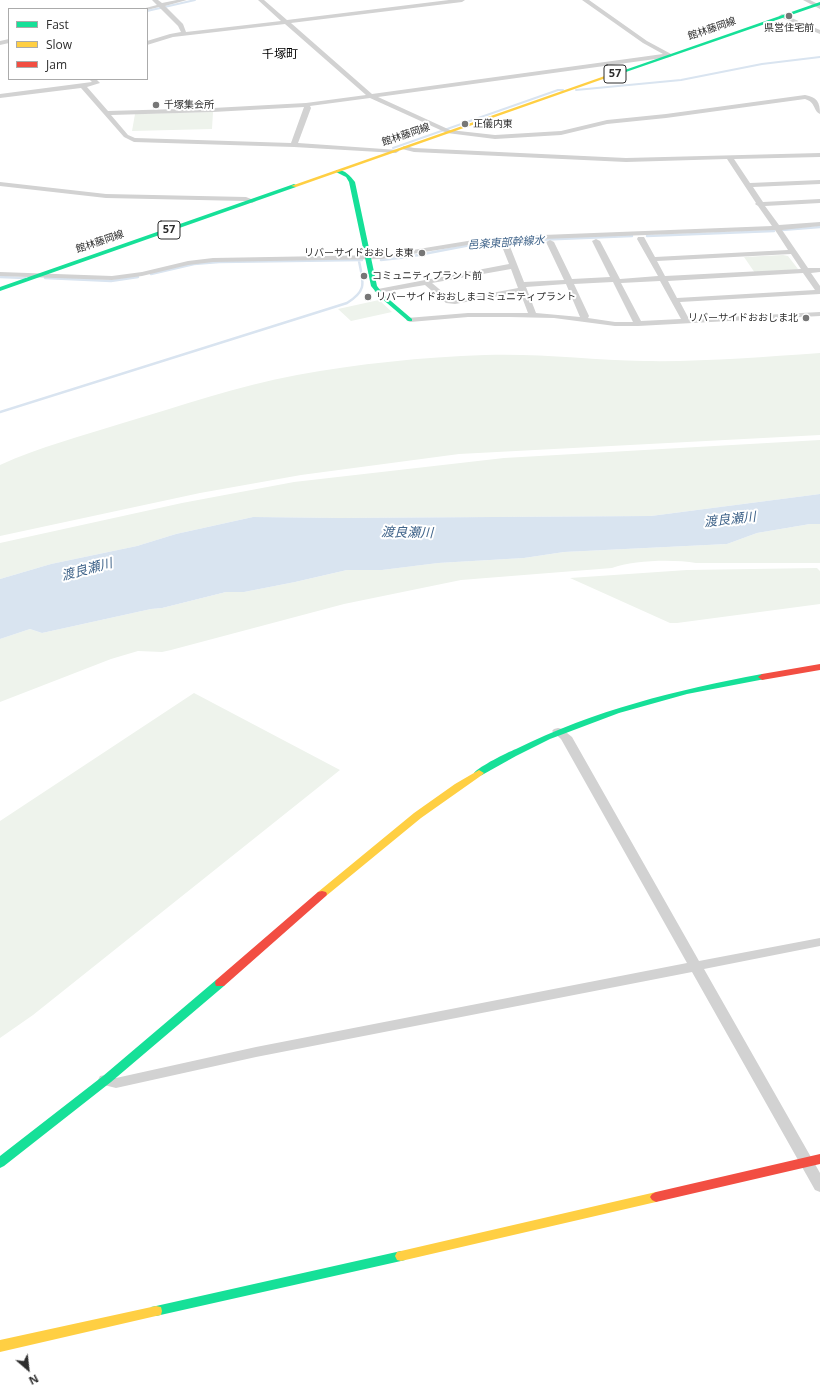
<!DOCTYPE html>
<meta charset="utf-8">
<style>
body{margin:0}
#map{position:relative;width:820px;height:1397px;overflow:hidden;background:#fff;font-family:"Open Sans",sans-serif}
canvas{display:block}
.legend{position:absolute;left:8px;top:8px;width:140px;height:72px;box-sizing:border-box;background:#fff;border:1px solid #ababab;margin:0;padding:5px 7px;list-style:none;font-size:12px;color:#2d2d2d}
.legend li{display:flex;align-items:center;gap:8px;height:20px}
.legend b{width:20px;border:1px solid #ababab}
.north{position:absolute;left:8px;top:1349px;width:40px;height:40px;-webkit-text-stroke:3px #fff;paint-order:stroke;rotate:152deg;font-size:11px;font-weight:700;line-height:16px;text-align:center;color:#2d2d2d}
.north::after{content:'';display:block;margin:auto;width:14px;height:18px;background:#2d2d2d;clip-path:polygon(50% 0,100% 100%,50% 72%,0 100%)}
</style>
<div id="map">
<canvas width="820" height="1397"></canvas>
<ul class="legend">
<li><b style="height:5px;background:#16e098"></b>Fast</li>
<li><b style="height:5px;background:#ffcf43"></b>Slow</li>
<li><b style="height:5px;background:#f24e42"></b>Jam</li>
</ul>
<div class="north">N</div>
</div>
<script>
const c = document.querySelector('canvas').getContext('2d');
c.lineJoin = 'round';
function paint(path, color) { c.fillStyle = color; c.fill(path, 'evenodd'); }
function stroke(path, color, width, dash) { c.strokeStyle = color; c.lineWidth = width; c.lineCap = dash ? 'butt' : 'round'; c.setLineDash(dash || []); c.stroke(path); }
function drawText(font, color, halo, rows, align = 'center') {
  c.font = font + ' "Open Sans","Noto Sans JP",sans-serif'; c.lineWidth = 4; c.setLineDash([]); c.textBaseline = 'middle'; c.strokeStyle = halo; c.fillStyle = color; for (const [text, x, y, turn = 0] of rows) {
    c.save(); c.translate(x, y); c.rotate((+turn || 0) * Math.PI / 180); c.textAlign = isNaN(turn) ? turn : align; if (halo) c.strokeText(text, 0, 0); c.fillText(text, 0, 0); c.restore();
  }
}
const green = new Path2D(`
 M213 112 212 129 132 131 135 114Z
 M783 255 788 256 798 269 795 270 755 273 744 257Z
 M379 300 392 312 351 321 338 309Z
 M820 353V435L459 454 301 475 200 493 0 536V465C39 447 82 436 123 423 180 406 238 386 297 375 358 364 422 357 485 355 538 353 591 360 644 361 703 362 761 357 820 353Z
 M820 440V494L651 516 340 518 253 517 176 534 137 546 51 564 0 579V543L182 503 294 482 504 458Z
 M810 524H820V563H696C674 559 633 560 612 568L461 580 344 604 171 650 162 652 138 651 111 659 0 702V639L30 629 42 633 151 609 162 608 226 592H244L295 582 347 570H382L438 563 524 558 564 552 727 544 757 533Z
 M817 568 820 571V604L677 623H670L570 578 687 570Z
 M194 693 340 770 33 1015 0 1038V821Z`);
const water = new Path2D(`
 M820 494V524H810L757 533 727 544 564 552 524 558 438 563 382 570H347L295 582 244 592H226L162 608 151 609 42 633 30 629 0 639V579L51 564 137 546 176 534 253 517 340 518 651 516Z`);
const streamFar1 = new Path2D(`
 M147 11 195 0
 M576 90 681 80 762 64 820 57
 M393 148 558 90H563`);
const stream = new Path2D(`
 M782 230 820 227
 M647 236 774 231
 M381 260 408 257 486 242 632 236
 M151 274 194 264 219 262 362 260
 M0 277 25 278
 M45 278 111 281 138 277
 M0 412 347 303C368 290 363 282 359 261`);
const street = new Path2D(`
 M152 0H158L162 3 177 0H187L165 6 183 24 186 32 281 21 258 0H264L287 20 449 0H465L462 2 291 23 372 94 663 54 643 43 582 0H589L647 41 673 55 670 57 378 97 450 130 495 135 561 131 607 120 666 114 805 95C817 97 820 102 820 114 813 111 816 102 805 99L666 118 607 124 561 135 495 139 447 133 370 98 310 106 311 108 298 143 398 150 399 151 396 153 294 147 134 142 124 137 81 88 0 98V94L92 82 89 79H96L100 83 87 87 108 111 213 108 306 103 366 95 285 24 173 37 147 45V41L170 34 181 32 178 26 159 7 147 10 142 9 157 5ZM304 107 291 143 135 138 128 135 111 115 213 112Z
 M803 0H810L820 5V9Z
 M782 14 820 30V34L780 17 779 16Z
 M9 39V43L0 45V41Z
 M404 146 414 148 626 158 820 153V157L734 159 750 183 820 180V184L753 187 763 202 820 199V203L765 206 779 225 820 222V226L782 230 808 268H820V272L811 273 820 286V294L680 302 689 319 820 312V316L638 326H615L554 318 509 317H468L410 322 406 320 407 318 468 313H528L520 292 455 304 446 303 425 285 378 293 374 291 378 289 509 264 501 244 505 242 509 244 524 282 564 280 546 242 550 240 554 242 572 279 610 277 592 241 596 239 600 241 620 279 658 276 637 239 638 237H644L655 257 788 250 775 230 492 241 382 259 213 262 188 265 142 276 112 280 0 276V272L112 276 142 272 188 261 213 258 382 255 492 237 772 226 758 206 755 204 756 203 727 159 626 162 414 152 402 149 401 148ZM791 254 801 269 665 276 657 261ZM511 269 518 288 455 300 451 299 432 283ZM803 273 815 290 677 298 668 281ZM660 281 681 319 641 321 621 283ZM613 282 633 322H615L588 318 589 316 574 284ZM566 284 580 317 536 313 526 287Z
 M0 182 106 194 246 197 256 201 252 203 245 201 106 198 0 186Z
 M558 728 562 729 572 737 699 961 820 938V946L704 969 820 1173V1192L815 1190 692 972 256 1057 116 1088 100 1084 98 1080 100 1076 105 1075 116 1078 256 1047 687 963 561 739 552 731 554 729Z`);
const fast = new Path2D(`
 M820 2V5L623 73 619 72Z
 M336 170C344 169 350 175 355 182L377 286 384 295 412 319V321H408L380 297 371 286 349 182 346 177 336 172Z
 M294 184 296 185V187L0 291V287Z
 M762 674 766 677 765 679 687 694 619 713 550 739 516 756 482 775 479 776 474 773C480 766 506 753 516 749 595 710 676 690 762 674Z
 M220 979 224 980 225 983 224 986 111 1082 4 1166 0 1168V1156L103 1076 216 980Z
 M401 1251 405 1252 407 1256 405 1260 401 1261 156 1316 151 1315 150 1311 151 1307 156 1306Z`);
const slow = new Path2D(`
 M619 71 623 72 296 187 291 186Z
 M479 770 484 773 482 775 421 818 326 896H318L317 894 318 892 414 813 455 784Z
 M656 1192 660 1194 662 1197 660 1200 656 1202 401 1261 397 1260 395 1256 397 1252 401 1251Z
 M156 1306 161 1307 162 1311 161 1315 156 1316 0 1352V1340Z`);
const jam = new Path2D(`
 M820 664V670L762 680 758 677 762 674Z
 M322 891 326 892 327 894 326 896 224 986H216L215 983 216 980 318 892Z
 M820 1154V1164L656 1202 652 1200 650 1197 652 1194 656 1192Z`);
const markers = [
 [789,16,4,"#767676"],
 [156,105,4,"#767676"],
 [465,124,4,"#767676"],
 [422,253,4,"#767676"],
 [364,276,4,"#767676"],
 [368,297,4,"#767676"],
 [806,318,4,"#767676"]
];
const farPoinames = [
 ["県営住宅前",789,28,"center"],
 ["千塚集会所",164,105],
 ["正儀内東",473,124],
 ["リバーサイドおおしま東",414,253,"right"],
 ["コミュニティプラント前",372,276],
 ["リバーサイドおおしまコミュニティプラント",376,297],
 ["リバーサイドおおしま北",798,318,"right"]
];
const farStreetnames = [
 ["館林藤岡線",712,29,-19],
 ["館林藤岡線",406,135,-19],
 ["館林藤岡線",100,242,-19]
];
const shields = [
 [615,74,22],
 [169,230,22]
];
const shieldNames = [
 ["57",615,74],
 ["57",169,230]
];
const farWaternames = [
 ["邑楽東部幹線水",506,243,-4]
];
const farQuarternames = [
 ["千塚町",280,55]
];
const waterNames = [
 ["渡良瀬川",730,520,-6],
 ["渡良瀬川",407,533,1],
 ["渡良瀬川",87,570,-15]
];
paint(green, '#eef3ec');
paint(water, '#d9e4f0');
stroke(streamFar1, '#d9e4f0', 2);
stroke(stream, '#d9e4f0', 2.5);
paint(street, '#d2d2d2');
paint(fast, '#16e098');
paint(slow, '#ffcf43');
paint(jam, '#f24e42');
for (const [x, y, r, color] of markers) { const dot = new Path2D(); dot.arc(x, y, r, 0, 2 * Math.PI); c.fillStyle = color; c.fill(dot); stroke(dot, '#fff', 1.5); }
drawText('10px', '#2d2d2d', '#fff', farPoinames, 'left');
drawText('10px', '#2d2d2d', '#fff', farStreetnames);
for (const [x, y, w] of shields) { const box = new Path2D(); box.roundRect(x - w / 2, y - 9, w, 18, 3); c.fillStyle = '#fff'; c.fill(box); stroke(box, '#2d2d2d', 1); }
drawText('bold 11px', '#2d2d2d', null, shieldNames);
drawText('italic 11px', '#40648a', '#fff', farWaternames);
drawText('12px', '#000', '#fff', farQuarternames);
drawText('italic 13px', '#40648a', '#fff', waterNames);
</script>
